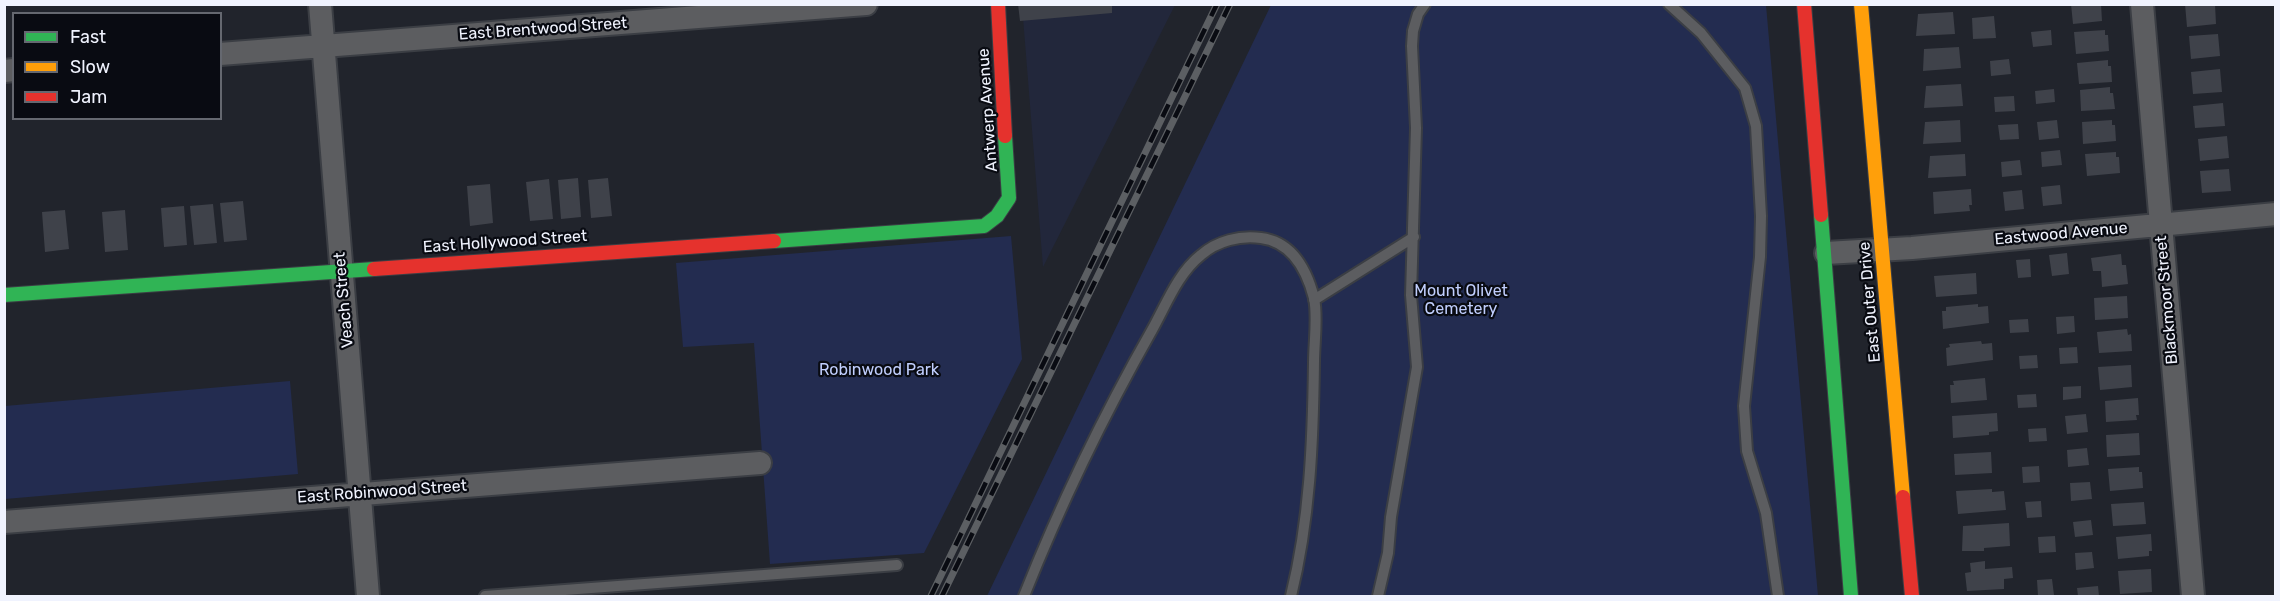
<!DOCTYPE html>
<style>
body{margin:0}
#map{position:relative;width:2280px;height:601px;overflow:hidden;background:#21242c;font-family:Rubik,sans-serif}
canvas{display:block}
.frame{position:absolute;inset:0;border:6px solid #f0f3fe;pointer-events:none}
.legend{position:absolute;left:12px;top:12px;width:210px;height:108px;box-sizing:border-box;background:#090b12;border:2px solid #656870;margin:0;padding:8px 10px;list-style:none;font-size:18px;color:#f0f3fe}
.legend li{display:flex;align-items:center;gap:12px;height:30px}
.legend b{width:30px;border:2px solid #656870}
</style>
<div id="map">
<canvas width="2280" height="601"></canvas>
<div class="frame"></div>
<ul class="legend">
<li><b style="height:8px;background:#30b455"></b>Fast</li>
<li><b style="height:8px;background:#ff9f0a"></b>Slow</li>
<li><b style="height:8px;background:#e5322d"></b>Jam</li>
</ul>
</div>
<script>
const c = document.querySelector('canvas').getContext('2d');
c.lineJoin = 'round';
function paint(path, color) { c.fillStyle = color; c.fill(path, 'evenodd'); }
function stroke(path, color, width, dash) { c.strokeStyle = color; c.lineWidth = width; c.lineCap = dash ? 'butt' : 'round'; c.setLineDash(dash || []); c.stroke(path); }
function drawText(font, color, halo, rows, align = 'center') {
  c.font = font + ' Rubik,sans-serif'; c.lineWidth = 4.5; c.setLineDash([]); c.textBaseline = 'middle'; c.strokeStyle = halo; c.fillStyle = color; for (const [text, x, y, turn = 0] of rows) {
    c.save(); c.translate(x, y); c.rotate((+turn || 0) * Math.PI / 180); c.textAlign = isNaN(turn) ? turn : align; if (halo) c.strokeText(text, 0, 0); c.fillText(text, 0, 0); c.restore();
  }
}
const built = new Path2D(`
 M1022 5H1175L1043 267Z`);
const green = new Path2D(`
 M1271 5H1766L1818 596H987Z
 M1011 236 1022 359 924 553 770 564 754 343 683 347 676 263Z
 M290 381 298 474 5 499V406Z`);
const building = new Path2D(`
 M1018 4H1112V13L1020 21Z
 M2071 4H2101L2102 21 2073 24Z
 M2185 4H2215L2216 24 2187 27Z
 M1953 12 1955 34 1916 36 1918 14Z
 M1994 16 1996 38 1973 39 1972 18Z
 M2051 30 2052 45 2033 47 2031 32Z
 M2105 30V35H2108L2109 51 2076 54 2074 32Z
 M2218 34 2220 56 2191 59 2189 36Z
 M1959 47 1961 68 1923 71 1924 49Z
 M2009 59 2011 74 1991 76 1990 61Z
 M2108 60V66H2111L2112 82 2079 84 2077 63Z
 M2220 69 2222 92 2193 94 2191 72Z
 M1961 84 1963 106 1924 108 1926 86Z
 M2110 87V93H2113L2115 109 2081 111 2080 90Z
 M2054 89 2055 102 2036 104 2035 91Z
 M2014 96 2015 111 1995 112 1994 97Z
 M2223 103 2225 126 2195 128 2193 106Z
 M1960 120 1961 142 1923 144 1925 122Z
 M2057 120 2059 138 2039 140 2037 122Z
 M2112 120V125H2115L2116 141 2083 144 2082 122Z
 M2018 124 2019 139 2000 140 1998 125Z
 M2227 136 2229 158 2200 161 2198 139Z
 M2060 150 2062 165 2042 167 2041 152Z
 M2116 152V157H2119L2120 173 2087 176 2085 154Z
 M1965 154 1966 176 1928 178 1930 156Z
 M2020 160 2022 175 2002 177 2001 162Z
 M2229 169 2231 191 2202 193 2200 171Z
 M578 178 581 217 561 219 558 180Z
 M608 178 612 216 591 218 588 180Z
 M549 179 553 219 530 221 526 182Z
 M490 184 493 223 470 226 467 186Z
 M2060 185 2062 204 2043 206 2041 187Z
 M1971 189 1972 205H1969L1970 211 1934 214 1933 192Z
 M2022 190 2024 209 2005 211 2003 192Z
 M243 201 247 240 224 242 220 203Z
 M213 204 217 243 194 245 190 206Z
 M184 206 187 245 164 247 161 208Z
 M65 210 69 249 45 252 42 212Z
 M125 210 128 250 105 252 102 212Z
 M2067 253 2069 274 2052 276 2049 255Z
 M2121 254 2122 265H2126L2128 284 2102 287 2101 271H2093L2091 258Z
 M2030 259 2031 277 2018 278 2016 260Z
 M1976 273 1977 294 1936 297 1934 276Z
 M2127 296 2128 318 2095 320 2094 298Z
 M1978 304V307L1988 306 1989 323 1943 329 1942 311H1946V307Z
 M2074 316 2075 332 2057 334 2056 317Z
 M2028 319 2029 332 2010 333 2009 320Z
 M2127 329 2128 335 2131 334 2132 351 2099 353 2097 332Z
 M1981 341 1982 344 1992 343 1993 360 1947 366 1946 348 1950 347 1949 344Z
 M2077 347 2078 363 2060 364 2059 348Z
 M2037 355 2038 368 2020 369 2019 356Z
 M2131 365 2132 387 2100 390 2098 367Z
 M1985 378 1987 400 1951 403 1950 385H1954L1953 381Z
 M2081 386V398L2063 400V387Z
 M2036 394 2037 407 2018 408 2017 395Z
 M2138 398 2139 415H2136L2137 420 2106 422 2105 401Z
 M1997 413 1998 431 1989 432V435L1953 438 1952 416Z
 M2086 414 2088 432 2067 434 2065 416Z
 M2046 428 2047 441 2029 442 2028 429Z
 M2139 433 2140 455 2107 457 2106 435Z
 M2087 448 2089 465 2068 467 2067 450Z
 M1991 452 1992 473 1955 475 1954 454Z
 M2039 466 2040 482 2023 483 2022 467Z
 M2139 467V472H2142L2143 488 2110 491 2108 469Z
 M2090 482 2092 499 2071 501 2070 483Z
 M1992 489V492L2004 491 2006 510 1958 514 1956 491Z
 M2041 501 2042 517 2027 518 2025 502Z
 M2144 502 2146 524 2113 526 2111 504Z
 M2091 520 2093 535 2075 537 2073 522Z
 M2009 523 2010 546 1984 548V551H1962L1963 526Z
 M2151 534 2152 551H2149V556L2118 559 2116 537Z
 M2055 536 2056 552 2039 553 2038 537Z
 M2092 552 2094 568 2076 570 2075 553Z
 M1985 561V569L2012 567 2013 578 2004 579V589L1967 591 1965 573 1971 572 1970 563Z
 M2151 569 2152 592 2120 594 2118 571Z
 M2052 579 2054 595 2038 596 2037 580Z
 M2098 586 2099 596H2078L2077 588Z`);
const lane = new Path2D(`
 M1669 4 1701 33 1745 88 1756 126 1761 216 1760 257 1744 406 1747 451 1766 513 1778 596
 M1314 300 1414 237
 M485 596 897 565
 M1024 596C1061 503 1102 418 1152 330 1166 305 1178 273 1201 255 1217 241 1240 235 1261 238 1293 242 1307 271 1314 298 1318 317 1314 342 1314 362 1313 442 1310 519 1291 596
 M1378 596 1388 553 1391 517 1417 367 1411 295 1416 128 1412 46 1413 31 1418 14 1425 4`);
const street = new Path2D(`
 M320 4 368 596
 M2142 4 2193 596
 M220 54 866 4
 M4 71 14 70
 M1826 253 1912 248 2276 214
 M4 522 760 463`);
const fast = new Path2D(`
 M1821 215 1851 596
 M774 241 984 226 997 216 1009 198 1005 136
 M4 295 374 269`);
const slow = new Path2D(`
 M1861 4 1903 497`);
const jam = new Path2D(`
 M998 4 1005 136
 M1804 4 1821 215
 M374 269 774 241
 M1903 497 1912 596`);
const rail = new Path2D(`
 M931 596 1217 4
 M942 596 1230 4`);
const streetNames = [
 ["East Brentwood Street",543,29,-4],
 ["Antwerp Avenue",988,110,-94],
 ["Eastwood Avenue",2061,234,-5],
 ["East Hollywood Street",505,242,-4],
 ["Veach Street",344,300,-95],
 ["Blackmoor Street",2167,300,-95],
 ["East Outer Drive",1870,302,-95],
 ["East Robinwood Street",382,492,-4]
];
const parkNames = [
 ["Mount Olivet",1461,291],
 ["Cemetery",1461,309],
 ["Robinwood Park",879,370]
];
paint(built, '#22273b');
paint(green, '#232c50');
paint(building, '#3f424a');
stroke(lane, '#3b3e44', 14);
stroke(street, '#3b3e44', 26);
stroke(fast, '#3b3e44', 16);
stroke(slow, '#3b3e44', 16);
stroke(jam, '#3b3e44', 16);
stroke(lane, '#5c5d60', 10);
stroke(street, '#5c5d60', 22);
stroke(fast, '#30b455', 14);
stroke(slow, '#ff9f0a', 14);
stroke(jam, '#e5322d', 14);
stroke(rail, '#5c5f63', 7);
stroke(rail, '#090b12', 4.5, [14]);
drawText('16px', '#f0f3fe', '#090b12', streetNames);
drawText('16px', '#c0cefd', '#090b12', parkNames);
</script>
